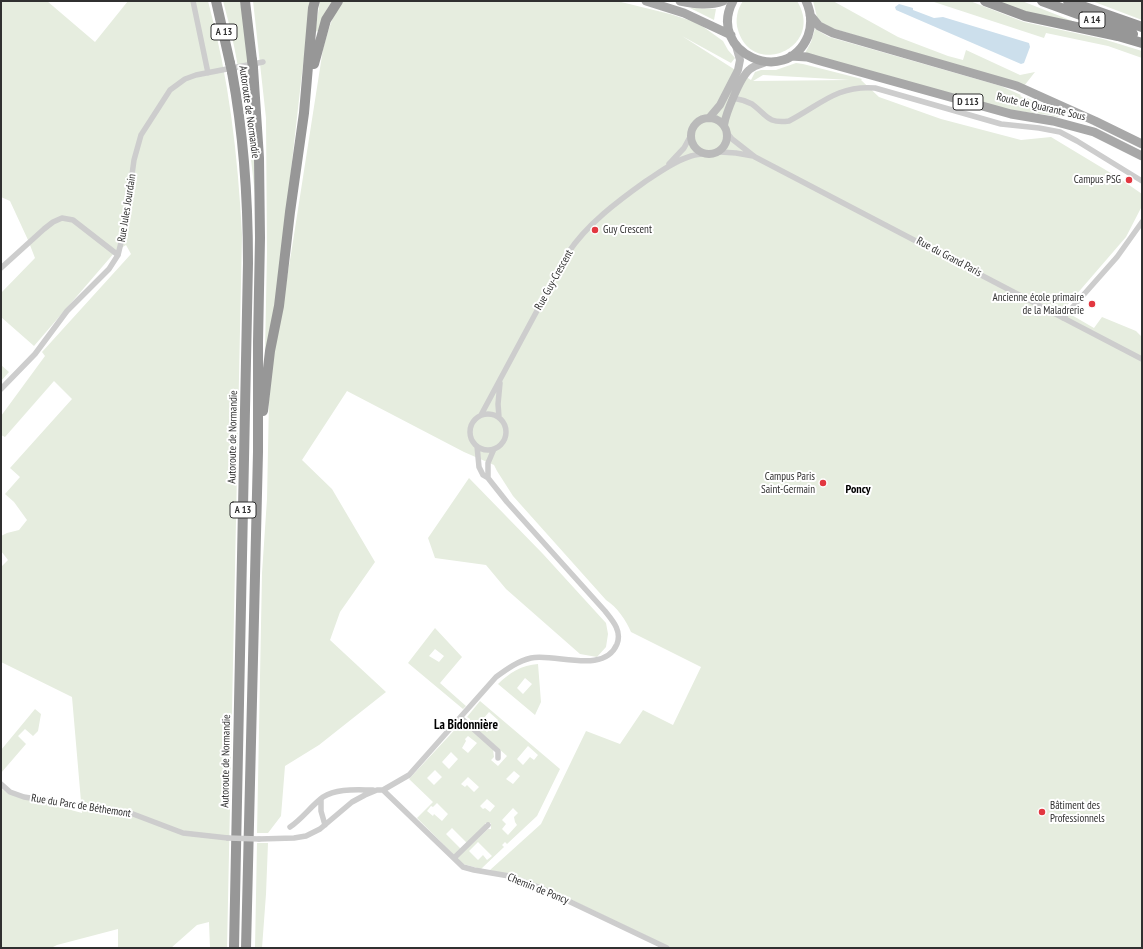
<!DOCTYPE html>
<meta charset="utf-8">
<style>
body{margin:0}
#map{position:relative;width:1143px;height:949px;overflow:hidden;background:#fff;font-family:"PT Sans Narrow",sans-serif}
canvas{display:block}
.frame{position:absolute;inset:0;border:2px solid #303030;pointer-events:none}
</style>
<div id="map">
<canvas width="1143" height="949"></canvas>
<div class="frame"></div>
</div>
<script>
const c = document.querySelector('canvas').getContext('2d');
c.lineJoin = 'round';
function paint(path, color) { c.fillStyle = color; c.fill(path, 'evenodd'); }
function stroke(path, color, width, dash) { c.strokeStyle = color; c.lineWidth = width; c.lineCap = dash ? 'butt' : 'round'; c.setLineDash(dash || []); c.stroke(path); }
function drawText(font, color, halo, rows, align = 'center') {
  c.font = font + ' "PT Sans Narrow",sans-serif'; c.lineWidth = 4; c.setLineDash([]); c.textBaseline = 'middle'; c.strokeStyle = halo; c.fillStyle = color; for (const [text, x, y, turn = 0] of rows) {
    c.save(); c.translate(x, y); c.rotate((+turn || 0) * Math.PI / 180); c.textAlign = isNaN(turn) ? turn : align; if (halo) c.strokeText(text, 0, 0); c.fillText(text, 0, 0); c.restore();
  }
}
const green = new Path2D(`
 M1 1H47L95 42 128 1H208C229 78 238 156 242 235L227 948H210L209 922 197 925 171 948H118V929L57 945 51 948H1V788L6 792 82 813 72 697 1 662V567L8 560 1 551V536L7 533 19 530 27 520 14 502 5 494 20 477 10 468 72 399 54 381 5 437 1 435V416L45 356 42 352 131 254 126 245 115 252 34 346 1 317V293L35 258 28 240 10 201 1 197Z
 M223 1H240C251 65 254 130 255 195 248 130 241 64 223 1Z
 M253 1H312L302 73 276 303 265 353 267 253 266 118Z
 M320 1H332L327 9 318 31 315 32Z
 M342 1H617L670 14 698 23 723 41 728 50 735 58 731 63 682 36 751 80 755 72 761 70H776L796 63 803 64 862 79 861 80 879 97 941 119 1021 140 1051 137 1119 178 1142 194V206L1126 237 1063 310 1094 328 1102 317 1136 331 1142 337V948H672L553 891 490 870 541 824 586 731 620 744 643 710 673 725 701 667 631 632C626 620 617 607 606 600L513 496 497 471 494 465 464 452 347 391 302 460 332 489 375 562 340 612 330 640 386 692 319 745 285 766 281 816 268 833H257L262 573 267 499 269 400 272 365 291 254 323 49C328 32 332 15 342 1ZM763 75 850 80 753 81Z
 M743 1H797C826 48 752 79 738 30 735 21 737 9 743 1Z
 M813 1H833L898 37 948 56 963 60 966 50 1020 75 1035 72 1024 86 825 26 817 17Z
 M931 1H970L1024 22 1103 39 1142 51V58L1108 46 1046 33 1044 38Z
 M994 1H1022L1080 24 1041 17Z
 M1092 1H1142V20Z
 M690 8 716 9 714 20Z
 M815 29 829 37 1001 86 1021 95 1020 96 1024 98 1025 97 1059 112 1061 115 1058 117 1049 115 1010 110 805 53 811 42Z
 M1 365 9 372 1 381Z
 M469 478 543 554 606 623 608 634 606 647 597 657 580 654 506 589 486 565 435 558 428 538Z
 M435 628 462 657 440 683 466 706 463 709 408 663ZM435 649 444 656 439 662 429 656Z
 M538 664 541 702 535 715 498 684C509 673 522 665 538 664ZM525 678 532 684 523 694 517 688Z
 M480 701 560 769 537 816 507 844 505 842 502 845 504 847 481 869 463 864 457 858 488 829H491V823H485V826L467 843 452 828 446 834 461 849 454 855 417 818 433 802 409 779 462 722 493 749 494 757 491 760 498 766 507 756 470 723V719L467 717ZM489 712 498 720 487 732 481 726 486 720 484 718ZM468 736 477 743 468 753 462 748 466 741 465 739ZM528 746 538 755 534 760 530 757 523 765 517 759ZM451 752 458 759 449 769 442 762ZM435 770 442 777 434 785 427 778ZM514 771 520 776 513 784 506 779ZM468 777 479 787 474 792 467 785 465 787 461 784ZM487 799 495 806 490 812 485 808 483 809 480 806ZM437 803 448 814 442 821 434 814 433 816 427 811 431 806 433 807ZM513 808 518 813 514 817 515 822 517 825 508 835 502 829 506 824 502 820ZM478 842 492 856 487 860 483 855 478 860 469 851Z
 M35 709 41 714 38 731 33 736 25 729 18 736 26 744 1 773V750Z
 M257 843H268L266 894 262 948H255Z`);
const water = new Path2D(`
 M899 4 913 8V10L934 18 943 17 1029 43 1030 47 1024 63 1021 64 896 10 895 7Z`);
const street = new Path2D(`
 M193 1 208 73
 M733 98C739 99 746 101 752 104 767 115 767 124 789 121 820 105 837 85 875 88L1001 124 1039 128 1060 132 1077 141 1142 181
 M728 134 732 139 755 157 1142 359
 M720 152 736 153 753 156
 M669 164 684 148 691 135
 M1 268 44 229 53 222 62 218 73 220 118 255
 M1063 318 1117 257 1142 222
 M1 389 35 354 67 311 109 269 118 255 125 226 134 160 141 135 170 90 185 79 196 75 263 62
 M470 432a18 18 0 1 1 36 0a18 18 0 1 1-36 0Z
 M481 415 568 253C587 224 618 201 646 181 660 172 674 161 691 156 695 155 699 154 703 154
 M499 417 498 404 500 383
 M488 478V463L494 449
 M461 718 498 751V758
 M1 784 10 792 24 797 133 814 183 833 228 838
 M383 790 463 867 474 870 509 876 541 888 667 948
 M321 799V811L325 825
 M290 827C302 819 311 806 323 797 337 788 357 790 373 790
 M259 839 294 838 306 836 320 829 352 802 365 795 377 790H383L409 775 496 677C507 669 518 661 531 658 556 653 604 675 617 644 622 631 613 621 605 611L507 502 488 478 483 475 479 467 477 446
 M454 858 488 825`);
const secondary = new Path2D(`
 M691 136a18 18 0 1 1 36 0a18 18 0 1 1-36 0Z
 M709 118 720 105 738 70 740 60 736 46
 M724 125C726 113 740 78 749 70 753 66 760 64 766 62`);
const primary = new Path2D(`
 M646 1 684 13 731 35
 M680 1C695 4 709 6 723 1
 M733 1C706 52 786 89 808 36 812 25 811 12 806 1
 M810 15 819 26 833 33 1017 86 1095 121 1142 144
 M791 56 807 57 817 60 1011 114 1053 121 1094 132 1142 156`);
const highway = new Path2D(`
 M216 1 230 63
 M245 1 252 60
 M985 1 1025 16 1118 36 1142 43
 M1042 1 1133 34
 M1068 1 1142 27
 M314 64 326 20 338 1
 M232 72C244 136 248 198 248 263L234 948
 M263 411 270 351 279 306 290 212 304 113 313 8 315 1
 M246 948 258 452V342L260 238 259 158 253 68`);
const streetBridge = new Path2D(`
 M228 838 259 839`);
const highwayBridge = new Path2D(`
 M252 60 253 68
 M230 63 232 72`);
const markers = [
 [1129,180,4,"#e23740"],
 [595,230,4,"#e23740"],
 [1092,304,4,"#e23740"],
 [823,483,4,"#e23740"],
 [1042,812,4,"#e23740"]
];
const shields = [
 [1092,20,26],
 [224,32,26],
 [968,102,30],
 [243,510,26]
];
const shieldNames = [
 ["A 14",1092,20],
 ["A 13",224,32],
 ["D 113",968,102],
 ["A 13",243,510]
];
const streetNames = [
 ["Route de Quarante Sous",1041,107,13],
 ["Autoroute de Normandie",249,112,82],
 ["Rue Jules Jourdain",127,208,-81],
 ["Rue du Grand Paris",949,257,28],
 ["Rue Guy-Crescent",554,280,-61],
 ["Autoroute de Normandie",233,437,-89],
 ["Autoroute de Normandie",226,761,-89],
 ["Rue du Parc de Béthemont",81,806,9],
 ["Chemin de Poncy",538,889,22]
];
const poiNames = [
 ["Campus PSG",1121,180],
 ["Guy Crescent",603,230,"left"],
 ["Ancienne école primaire",1084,298],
 ["de la Maladrerie",1084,311],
 ["Campus Paris",815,477],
 ["Saint-Germain",815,490],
 ["Bâtiment des",1050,806,"left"],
 ["Professionnels",1050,819,"left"]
];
const neighbourhoodNames = [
 ["Poncy",858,490]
];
const quarterNames = [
 ["La Bidonnière",466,725]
];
paint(green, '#e6eddf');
paint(water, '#ccdfec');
stroke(street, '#cdcdcd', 5.5);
stroke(secondary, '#bababa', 8);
stroke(primary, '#a8a8a8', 9);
stroke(highway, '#979797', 10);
stroke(streetBridge, '#cdcdcd', 5.5);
stroke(highwayBridge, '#979797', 10);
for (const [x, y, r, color] of markers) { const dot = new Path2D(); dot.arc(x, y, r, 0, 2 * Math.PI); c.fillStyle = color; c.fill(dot); stroke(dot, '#fff', 1.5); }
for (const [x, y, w] of shields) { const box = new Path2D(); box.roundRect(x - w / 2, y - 8, w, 16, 3); c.fillStyle = '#fff'; c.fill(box); stroke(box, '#303030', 1); }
drawText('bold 10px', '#303030', null, shieldNames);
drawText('11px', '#303030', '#fff', streetNames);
drawText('11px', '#303030', '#fff', poiNames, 'right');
drawText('bold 12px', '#000', '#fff', neighbourhoodNames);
drawText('bold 13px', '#000', '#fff', quarterNames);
</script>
